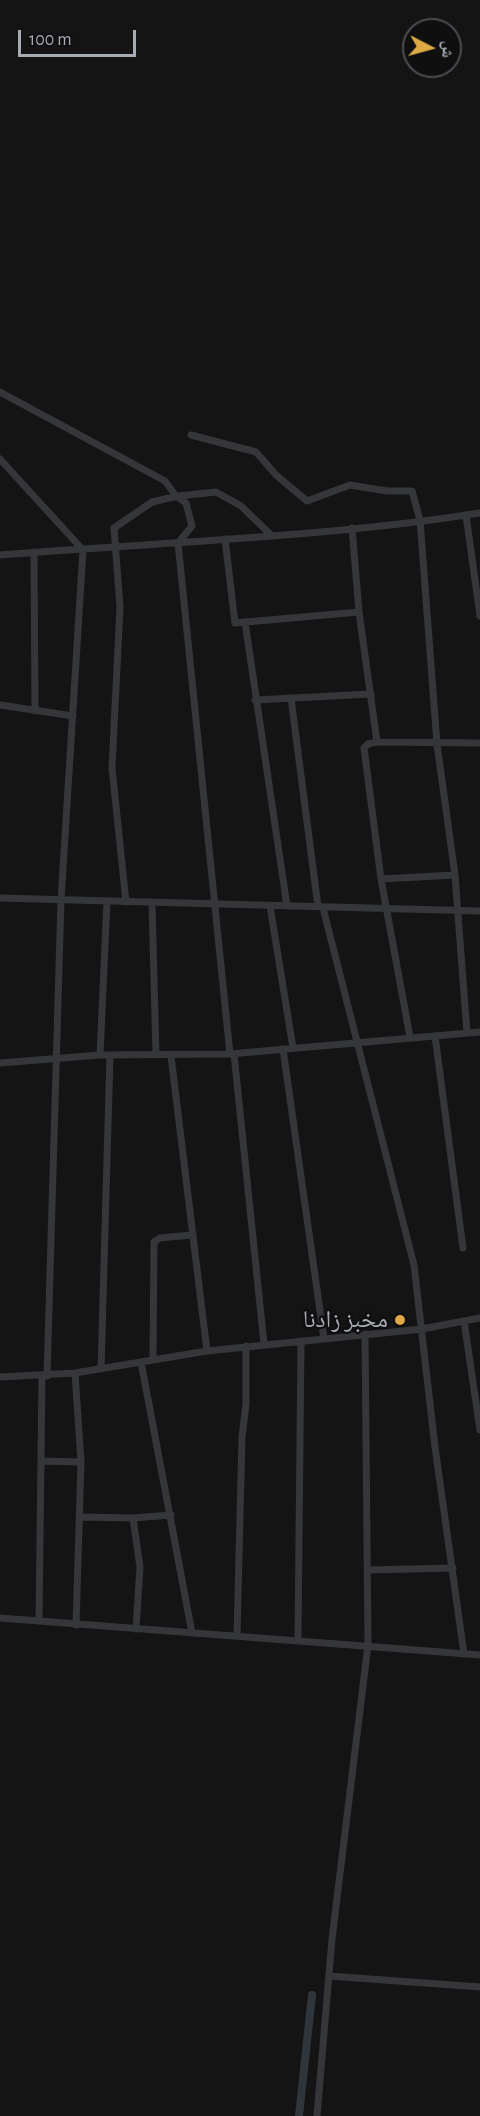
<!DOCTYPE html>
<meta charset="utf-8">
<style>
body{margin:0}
#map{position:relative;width:480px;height:2116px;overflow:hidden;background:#141415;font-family:"Alegreya Sans","Noto Naskh Arabic",sans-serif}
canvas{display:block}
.north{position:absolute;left:402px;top:18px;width:60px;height:60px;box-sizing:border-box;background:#0f0f10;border:2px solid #4c4d52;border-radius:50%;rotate:96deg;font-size:16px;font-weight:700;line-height:24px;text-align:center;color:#a7abb4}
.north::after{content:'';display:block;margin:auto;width:21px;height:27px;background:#deaa43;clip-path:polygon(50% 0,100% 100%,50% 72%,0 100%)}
.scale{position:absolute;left:18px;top:30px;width:118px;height:27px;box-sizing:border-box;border:3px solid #a7abb4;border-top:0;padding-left:8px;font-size:18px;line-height:21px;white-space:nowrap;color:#a7abb4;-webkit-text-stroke:4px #0f0f10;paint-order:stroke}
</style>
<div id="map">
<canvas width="480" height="2116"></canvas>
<div class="north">ش</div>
<div class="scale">100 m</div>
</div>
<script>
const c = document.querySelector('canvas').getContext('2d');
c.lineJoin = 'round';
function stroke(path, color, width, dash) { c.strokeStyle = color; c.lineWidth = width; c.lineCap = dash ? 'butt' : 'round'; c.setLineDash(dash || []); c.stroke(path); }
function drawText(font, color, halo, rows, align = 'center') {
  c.font = font + ' "Alegreya Sans","Noto Naskh Arabic",sans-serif'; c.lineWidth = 4.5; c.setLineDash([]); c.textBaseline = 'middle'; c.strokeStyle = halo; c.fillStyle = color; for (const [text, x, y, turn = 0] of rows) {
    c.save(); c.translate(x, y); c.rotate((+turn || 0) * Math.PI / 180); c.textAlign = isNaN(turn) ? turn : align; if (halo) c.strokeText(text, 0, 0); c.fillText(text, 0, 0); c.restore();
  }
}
const canal = new Path2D(`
 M299 2116 312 1995`);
const minor = new Path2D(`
 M0 392 165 481 176 496 186 503 192 526 178 543 230 1054
 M191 435 256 452 276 475 307 501 350 485 387 491H412L420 520 437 744 455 875 467 1033
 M0 459 83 550 61 900 47 1376
 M466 515 480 616
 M352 528 359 612 377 742
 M225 539 235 623 359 612
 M34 552 35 711
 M0 555C160 542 321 538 480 513
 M245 622 287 906
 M291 698 318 907
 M255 700 371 694
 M0 705 73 716
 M381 879 455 875
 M0 898 480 911
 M126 902 112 768 120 607 114 528 152 502 178 496 216 492 241 506 271 535
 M152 903 156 1055
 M270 906 293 1048
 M323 908 414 1265 435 1447 464 1654
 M435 1036 463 1248
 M410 1037 381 879 364 748 368 744 377 742 480 743
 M283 1049 324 1339
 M234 1054 264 1344
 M100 1055 107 901
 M171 1056 207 1351
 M0 1063 100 1055 230 1054 480 1032
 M464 1321 480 1430
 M153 1359 154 1242 160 1238 191 1235
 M141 1362 192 1633
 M101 1369 110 1055
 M75 1373 81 1462 76 1625
 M0 1377 75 1373 207 1351 422 1329 480 1318
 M42 1461 81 1462
 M81 1517 133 1518 171 1515
 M133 1518 140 1567 136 1629
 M368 1570 453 1568
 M0 1618 480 1655
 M39 1621 42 1376
 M237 1635 242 1437 246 1404V1346
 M298 1639 301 1341
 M329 1976 480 1987
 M317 2116 332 1939 368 1645 365 1334`);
const markers = [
 [400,1320,6,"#deaa43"]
];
const poiNames = [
 ["مخبز زادنا",388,1320]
];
stroke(canal, '#2e363c', 8);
stroke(minor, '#35363a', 7);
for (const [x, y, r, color] of markers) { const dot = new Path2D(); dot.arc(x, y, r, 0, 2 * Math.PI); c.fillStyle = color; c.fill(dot); stroke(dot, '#0f0f10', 2); }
drawText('24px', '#a7abb4', '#0f0f10', poiNames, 'right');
</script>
